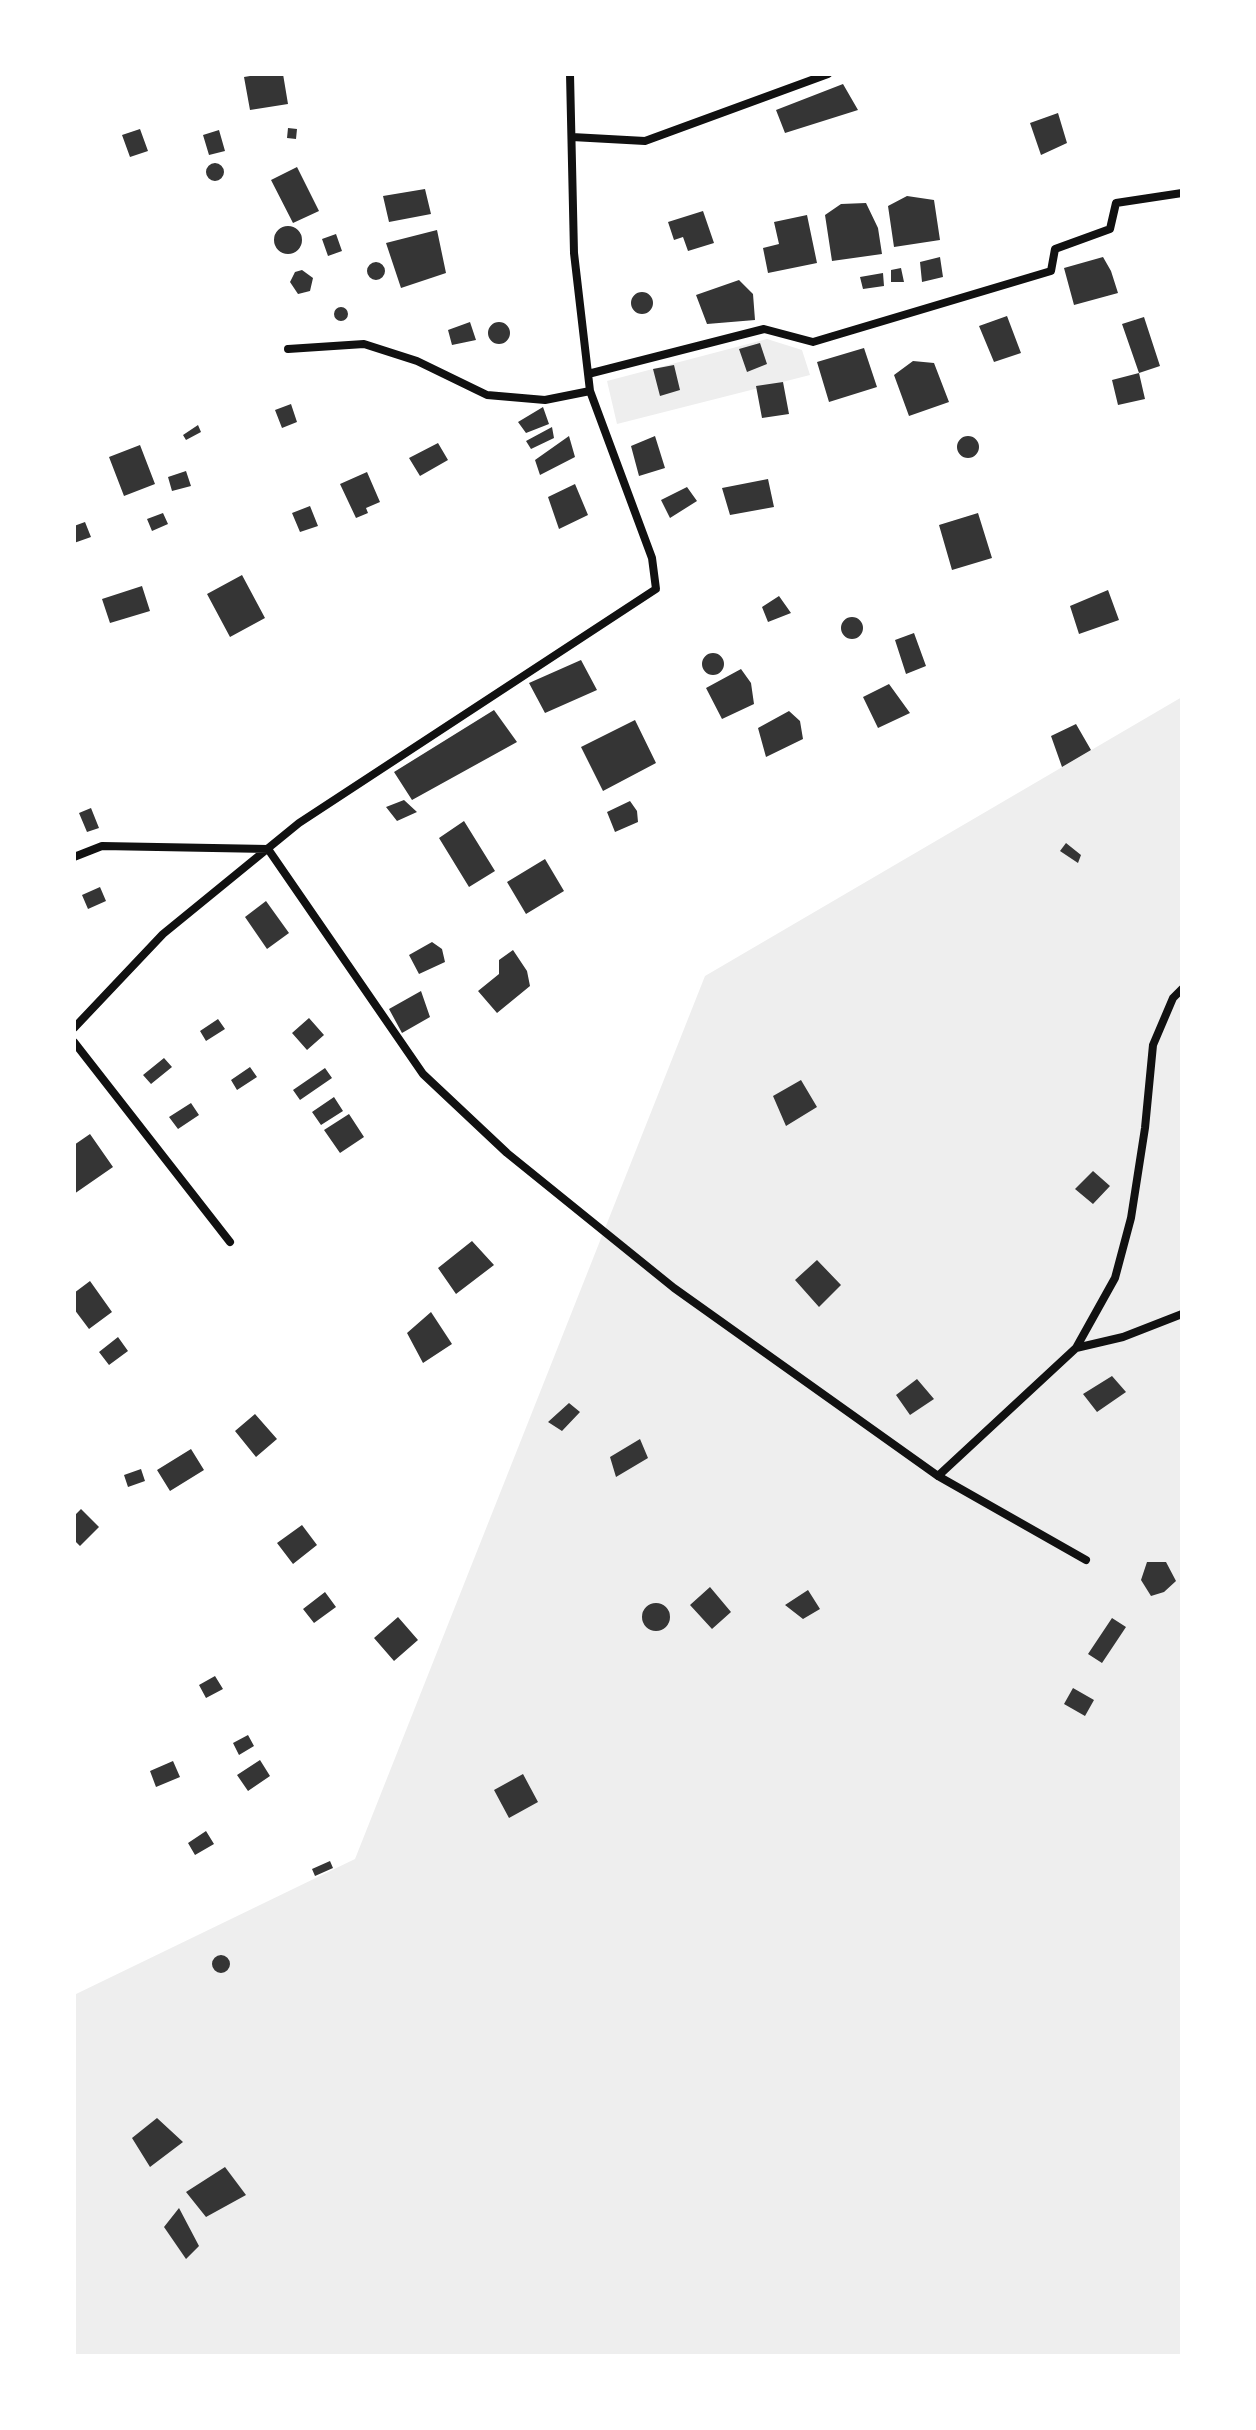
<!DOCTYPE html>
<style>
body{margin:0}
#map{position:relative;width:1256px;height:2430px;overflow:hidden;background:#fff;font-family:"Crimson Pro",serif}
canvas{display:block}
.frame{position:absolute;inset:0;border:76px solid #fff;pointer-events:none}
</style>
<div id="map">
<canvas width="1256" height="2430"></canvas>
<div class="frame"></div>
</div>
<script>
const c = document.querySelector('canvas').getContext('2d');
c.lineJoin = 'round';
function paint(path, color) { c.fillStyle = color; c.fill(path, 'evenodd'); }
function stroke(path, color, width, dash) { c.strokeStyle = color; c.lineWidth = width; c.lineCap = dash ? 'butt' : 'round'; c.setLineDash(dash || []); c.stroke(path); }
const green = new Path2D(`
 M767 339 802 350 810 375 617 424 607 381Z
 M1182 697V2356H74V1995L355 1859 705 976Z`);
const building = new Path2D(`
 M262 74H283L288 104 250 110 244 77Z
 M843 84 858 110 785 133 776 110Z
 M1058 113 1067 143 1041 155 1030 123Z
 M288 128 297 129 296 139 287 138Z
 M140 129 148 151 130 157 122 135Z
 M219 130 225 151 209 155 203 135Z
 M206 172a9 9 0 1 1 18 0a9 9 0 1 1-18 0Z
 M297 167 319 211 293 223 271 180Z
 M425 189 431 214 389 222 383 196Z
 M907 196 934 200 940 240 894 247 888 206Z
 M866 203 878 228 882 254 832 261 825 215 841 204Z
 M703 211 714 243 688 251 683 237 674 240 668 222Z
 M807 215 817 263 768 273 763 248 779 244 774 222Z
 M274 240a14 14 0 1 1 28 0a14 14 0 1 1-28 0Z
 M437 230 446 273 401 288 386 243Z
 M336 234 342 251 328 256 322 239Z
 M940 257 943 277 922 282 920 262Z
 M1103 257 1111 271 1118 293 1074 305 1064 268Z
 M367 271a9 9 0 1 1 18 0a9 9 0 1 1-18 0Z
 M901 268 904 282H891V270Z
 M302 270 313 278 310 291 298 294 290 282 295 272Z
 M883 273 884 286 863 289 860 277Z
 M739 280 753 294 755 320 707 324 696 295Z
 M631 303a11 11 0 1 1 22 0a11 11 0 1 1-22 0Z
 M334 314a7 7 0 1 1 14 0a7 7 0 1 1-14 0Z
 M1007 316 1021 353 994 362 979 326Z
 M1144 317 1160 366 1139 373 1122 324Z
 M470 322 476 340 452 345 448 330Z
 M488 333a11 11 0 1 1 22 0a11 11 0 1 1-22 0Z
 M760 343 767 364 747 372 739 349Z
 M864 348 877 387 829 402 817 362Z
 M913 361 934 363 949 402 909 416 894 375Z
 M674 365 680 390 660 396 653 369Z
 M1139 373 1145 399 1118 405 1112 380Z
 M783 382 789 414 762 418 756 386Z
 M291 404 297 422 282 428 275 410Z
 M543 407 549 424 526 433 518 422Z
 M198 425 201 432 186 440 183 435Z
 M552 427 554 438 531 449 526 441Z
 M569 436 575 457 540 475 535 460Z
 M655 436 665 468 639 476 631 446Z
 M957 447a11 11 0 1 1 22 0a11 11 0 1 1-22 0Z
 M438 443 448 460 420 476 409 458Z
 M140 445 155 484 124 496 109 457Z
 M186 471 191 486 172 491 168 477Z
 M367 472 380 502 366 508 368 513 356 518 340 484Z
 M768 479 774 507 730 515 722 488Z
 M575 484 588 515 559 529 548 497Z
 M687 487 697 501 670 518 661 500Z
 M310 506 318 526 300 532 292 513Z
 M163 513 168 524 152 531 147 519Z
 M978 513 992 558 952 570 939 525Z
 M85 522 91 537 74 543V526Z
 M242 575 265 618 230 637 207 594Z
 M142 586 150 611 110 623 102 599Z
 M1108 590 1119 620 1079 634 1070 606Z
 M779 596 791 613 768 622 762 607Z
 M841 628a11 11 0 1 1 22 0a11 11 0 1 1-22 0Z
 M914 633 926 666 906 674 895 640Z
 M702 664a11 11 0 1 1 22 0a11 11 0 1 1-22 0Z
 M581 660 597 690 545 713 529 683Z
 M741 669 751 683 754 704 722 719 706 688Z
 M889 684 910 713 878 728 863 697Z
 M494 710 517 742 412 800 394 772Z
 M789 711 800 721 803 739 766 757 758 728Z
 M635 720 656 763 603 791 581 747Z
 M1076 724 1091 750 1062 767 1051 736Z
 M404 800 417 812 397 821 386 807Z
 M630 801 637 811 638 822 615 832 607 812Z
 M91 808 99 828 87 832 79 813Z
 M464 821 495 871 469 887 439 838Z
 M1066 843 1081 855 1078 863 1060 851Z
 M545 859 564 891 526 914 507 882Z
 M100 887 106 901 88 909 82 895Z
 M266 901 289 933 267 949 245 917Z
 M432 942 442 949 445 962 419 974 409 955Z
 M513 950 527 971 530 986 497 1013 478 991 499 974V960Z
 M421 991 430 1017 402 1033 389 1009Z
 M309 1018 324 1035 307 1050 292 1033Z
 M218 1019 225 1029 206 1041 200 1031Z
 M164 1058 172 1067 151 1084 143 1075Z
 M250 1067 257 1077 237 1090 231 1080Z
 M325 1068 332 1078 300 1100 293 1090Z
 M801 1080 817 1107 786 1126 773 1096Z
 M334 1097 343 1111 321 1125 312 1112Z
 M191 1103 199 1115 178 1129 169 1117Z
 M349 1114 364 1137 340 1153 324 1130Z
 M90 1134 113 1167 74 1194V1145Z
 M1093 1171 1110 1186 1093 1204 1075 1189Z
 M472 1241 494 1265 456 1294 438 1268Z
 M817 1260 841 1285 819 1307 795 1280Z
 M90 1281 112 1312 89 1329 74 1309V1293Z
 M431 1312 452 1344 423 1363 407 1333Z
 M118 1337 128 1351 109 1365 99 1352Z
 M1112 1376 1126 1392 1097 1412 1083 1394Z
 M917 1379 934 1399 910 1415 896 1395Z
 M569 1403 580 1412 562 1431 548 1422Z
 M255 1414 277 1439 256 1457 235 1431Z
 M640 1439 648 1458 616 1477 610 1457Z
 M191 1449 204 1470 170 1491 157 1470Z
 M141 1469 145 1481 128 1487 124 1475Z
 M81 1509 99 1527 80 1546 74 1540V1516Z
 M302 1525 317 1545 293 1564 277 1543Z
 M1147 1562H1166L1176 1581 1164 1592 1151 1596 1141 1580Z
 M710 1587 731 1612 712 1629 690 1605Z
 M808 1590 820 1609 803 1619 785 1605Z
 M325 1592 336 1607 314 1623 303 1609Z
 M642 1617a14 14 0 1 1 28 0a14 14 0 1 1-28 0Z
 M398 1617 418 1640 394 1661 374 1638Z
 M1112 1618 1126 1627 1102 1663 1088 1654Z
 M215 1676 223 1689 206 1698 199 1685Z
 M1073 1688 1094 1700 1085 1716 1064 1704Z
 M248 1735 254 1746 239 1755 233 1743Z
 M260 1760 270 1776 248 1791 237 1775Z
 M173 1761 180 1777 156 1787 150 1771Z
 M523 1774 538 1802 509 1818 494 1790Z
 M206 1831 214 1844 195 1855 188 1843Z
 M330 1861 333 1868 315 1876 312 1869Z
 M212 1964a9 9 0 1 1 18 0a9 9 0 1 1-18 0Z
 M157 2118 183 2142 150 2167 132 2138Z
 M225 2167 246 2195 206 2217 186 2192Z
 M179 2208 199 2246 186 2259 164 2227Z`);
const minor = new Path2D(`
 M572 137 645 141 828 74
 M288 349 364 344 417 361 487 395 545 400 590 391
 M588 374 764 329 813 342 1051 271 1055 249 1110 229 1116 203 1182 193
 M74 857 102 846 268 849 423 1074 507 1153 674 1288 938 1476 1086 1560
 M74 1028 163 934 299 823 656 589 652 558 590 391 574 253 570 74
 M74 1042 230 1242
 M1076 1348 1115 1278 1131 1218 1145 1128 1153 1045 1173 998 1182 989
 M938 1476 1076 1348 1123 1337 1182 1314`);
paint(green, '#eee');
paint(building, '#353535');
stroke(minor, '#111', 8);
</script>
